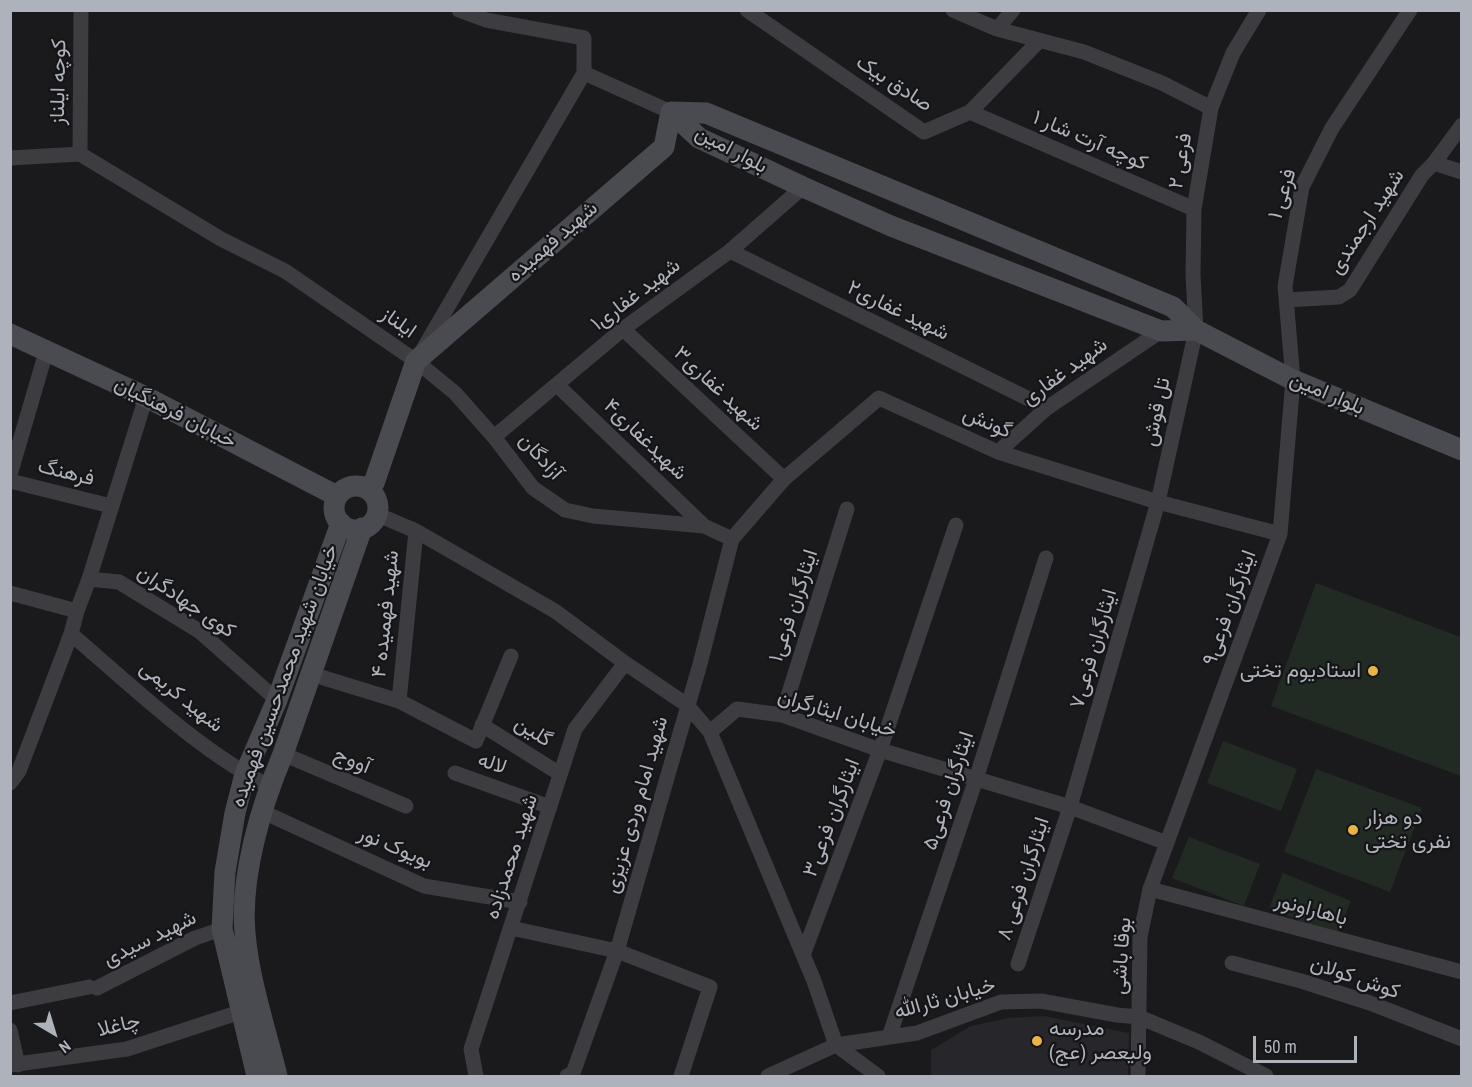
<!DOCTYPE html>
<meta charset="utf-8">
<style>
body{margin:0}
#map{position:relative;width:1472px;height:1087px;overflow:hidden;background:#1a1a1d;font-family:"Archivo Narrow",sans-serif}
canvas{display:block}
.frame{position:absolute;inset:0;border:12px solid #aeb2bb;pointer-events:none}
.north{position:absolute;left:24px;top:1003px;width:60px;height:60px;-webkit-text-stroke:4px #151518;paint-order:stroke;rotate:142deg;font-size:16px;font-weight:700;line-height:24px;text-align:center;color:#aeb2bb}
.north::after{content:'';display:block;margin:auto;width:21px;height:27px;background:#aeb2bb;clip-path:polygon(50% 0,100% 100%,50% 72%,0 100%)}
.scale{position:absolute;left:1253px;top:1036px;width:104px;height:27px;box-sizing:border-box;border:3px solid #aeb2bb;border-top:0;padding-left:8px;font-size:18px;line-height:21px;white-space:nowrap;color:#aeb2bb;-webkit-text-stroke:4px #151518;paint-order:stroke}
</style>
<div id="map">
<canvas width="1472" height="1087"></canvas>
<div class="frame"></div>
<div class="north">N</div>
<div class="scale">50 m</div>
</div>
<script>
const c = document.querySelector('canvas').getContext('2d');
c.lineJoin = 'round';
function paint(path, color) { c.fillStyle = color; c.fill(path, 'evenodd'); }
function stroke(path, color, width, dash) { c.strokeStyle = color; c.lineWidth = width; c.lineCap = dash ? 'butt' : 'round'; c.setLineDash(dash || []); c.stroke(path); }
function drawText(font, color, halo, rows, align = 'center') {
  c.font = font + ' "Archivo Narrow",Vazirmatn,sans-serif'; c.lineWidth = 4.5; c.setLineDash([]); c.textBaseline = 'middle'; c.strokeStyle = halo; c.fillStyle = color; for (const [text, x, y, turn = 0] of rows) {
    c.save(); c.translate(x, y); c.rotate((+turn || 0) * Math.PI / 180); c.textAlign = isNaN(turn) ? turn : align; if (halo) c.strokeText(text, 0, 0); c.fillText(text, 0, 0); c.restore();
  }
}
const built = new Path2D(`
 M1044 1016 1129 1033 1128 1076H931V1050L971 1026 1008 1018Z`);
const green = new Path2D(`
 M1316 583 1461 637V776L1271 706Z
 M1223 741 1297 769 1281 811 1207 783Z
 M1316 769 1422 808 1390 892 1284 852Z
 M1189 837 1260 864 1244 906 1172 878Z
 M1283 873 1351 901 1336 936 1269 908Z`);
const street = new Path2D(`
 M459 10 486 20 584 38V73
 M747 10 924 132 970 112 1039 41
 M953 10 997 29 1084 52 1162 83 1211 108
 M997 29 1013 10
 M970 112 1194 209
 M80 154 81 10
 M10 158 80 154 221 239 285 271 416 361 455 393 494 437 533 488 565 510 593 516 704 526 732 539
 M1434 163 1462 172
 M730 251 1047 408
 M1286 300 1339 297 1350 290 1422 175 1434 163 1462 125
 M623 329 784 479
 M422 351 584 73 671 112
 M557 385 704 526
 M494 437 623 329 730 251 803 187
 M998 452 1047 408 1161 331
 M10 475 46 352
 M10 481 111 506
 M376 514 416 531 555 611 625 663 687 705 710 732 737 709 782 715 880 750 1070 807 1167 843
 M89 579 146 397
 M10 593 77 611
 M71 634C131 685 200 752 269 786
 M311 674 399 701 476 741 511 656
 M399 701 416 531
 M782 715 847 509
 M482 725 560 774
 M710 732 814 981 836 1045 878 1076
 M283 754 406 806
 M455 773 550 807
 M10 783 19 771 71 634 77 611 89 579 119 582 199 631 277 700
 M261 811 424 886 520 902
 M1150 889 1462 972
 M511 928 617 951 710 987 681 1076
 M803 955 880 750 956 525
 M1232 963 1301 981 1370 1003 1462 1039
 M1018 964 1070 807 1158 502 1196 330 1193 275 1194 209 1211 108 1233 53 1259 10
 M97 988 195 938 222 929
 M10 1003 89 987
 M10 1030 18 1065
 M889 1037 976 779 1046 558
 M10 1065 127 1049 234 1014
 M476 1076 471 1049 575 729 625 663
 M567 1076 573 1073 617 951 700 664 732 539 784 479 879 398 998 452 1158 502 1280 534
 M768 1076 836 1045 917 1033 1001 1002 1041 1001 1117 1015 1139 1017 1199 1042 1266 1076
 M1138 1076 1140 937 1150 889 1280 534 1293 380 1285 286 1302 187 1332 128 1410 10`);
const secondary = new Path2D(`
 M671 112 706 113 1173 307 1196 330 1293 380 1462 450
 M671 112 699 138 803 187 891 226 1161 331 1196 330
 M10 334 146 397 337 496
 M334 508a22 22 0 1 1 44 0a22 22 0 1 1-44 0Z
 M365 488 374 483 416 361 664 147 671 112
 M257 1076 222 929 225 872 235 813 245 774 277 700 341 523
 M277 1076C266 1030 249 981 245 933 240 876 261 806 283 754L362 528`);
const markers = [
 [1373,671,6,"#e9b446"],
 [1353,830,6,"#e9b446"],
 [1037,1041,6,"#e9b446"]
];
const streetNames = [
 ["کوچه ایلناز",59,82,-89],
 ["صادق بیک",894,84,33],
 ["کوچه آرت شار ۱",1090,141,23],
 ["بلوار امین",731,150,28],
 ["فرعی ۲",1181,161,-80],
 ["فرعی ۱",1283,194,-73],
 ["شهید ارجمندی",1367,222,-57],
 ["شهید فهمیده",553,242,-41],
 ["شهید غفاری۱",636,295,-37],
 ["شهید غفاری۲",898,311,26],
 ["ایلناز",398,323,35],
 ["شهید غفاری",1065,372,-36],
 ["شهید غفاری۳",718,389,43],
 ["بلوار امین",1327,394,23],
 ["تل قوش",1157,412,-78],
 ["خیابان فرهنگیان",175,413,27],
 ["گونش",987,423,23],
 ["شهیدغفاری۴",645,440,44],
 ["آزادگان",540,457,48],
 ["فرهنگ",66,473,14],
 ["کوی جهادگران",186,602,34],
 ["ایثارگران فرعی۱",794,606,-72],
 ["ایثارگران فرعی۹",1230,608,-70],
 ["شهید فهمیده ۴",386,614,-84],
 ["ایثارگران فرعی۷",1094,649,-74],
 ["خیابان شهید محمدحسین فهمیده",285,676,-70],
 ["شهید کریمی",181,697,39],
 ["خیابان ایثارگران",837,714,17],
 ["گلین",533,732,32],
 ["آووج",352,761,23],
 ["لاله",492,764,19],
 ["ایثارگران فرعی۵",949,791,-72],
 ["شهید امام وردی عزیزی",637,805,-74],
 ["ایثارگران فرعی۳",832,818,-69],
 ["بویوک نور",395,848,23],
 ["شهید محمدزاده",512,857,-72],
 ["ایثارگران فرعی ۸",1024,879,-72],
 ["باهاراونور",1311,910,15],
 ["شهید سیدی",150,939,-26],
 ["بوقا باشی",1122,956,-86],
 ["کوش کولان",1355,978,19],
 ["خیابان ثارالله",945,999,-16],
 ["چاغلا",119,1026,-13]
];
const poiNames = [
 ["استادیوم تختی",1361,671,"right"],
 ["دو هزار",1365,818],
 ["نفری تختی",1365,842],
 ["مدرسه",1049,1029],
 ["ولیعصر (عج)",1049,1053]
];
paint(built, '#27262a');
paint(green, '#222a24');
stroke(street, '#3c3c41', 15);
stroke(secondary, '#4a4b51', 21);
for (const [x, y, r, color] of markers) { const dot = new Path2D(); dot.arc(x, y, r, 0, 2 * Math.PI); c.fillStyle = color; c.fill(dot); stroke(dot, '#151518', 2); }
drawText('21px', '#aeb2bb', '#151518', streetNames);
drawText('21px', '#aeb2bb', '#151518', poiNames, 'left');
</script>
